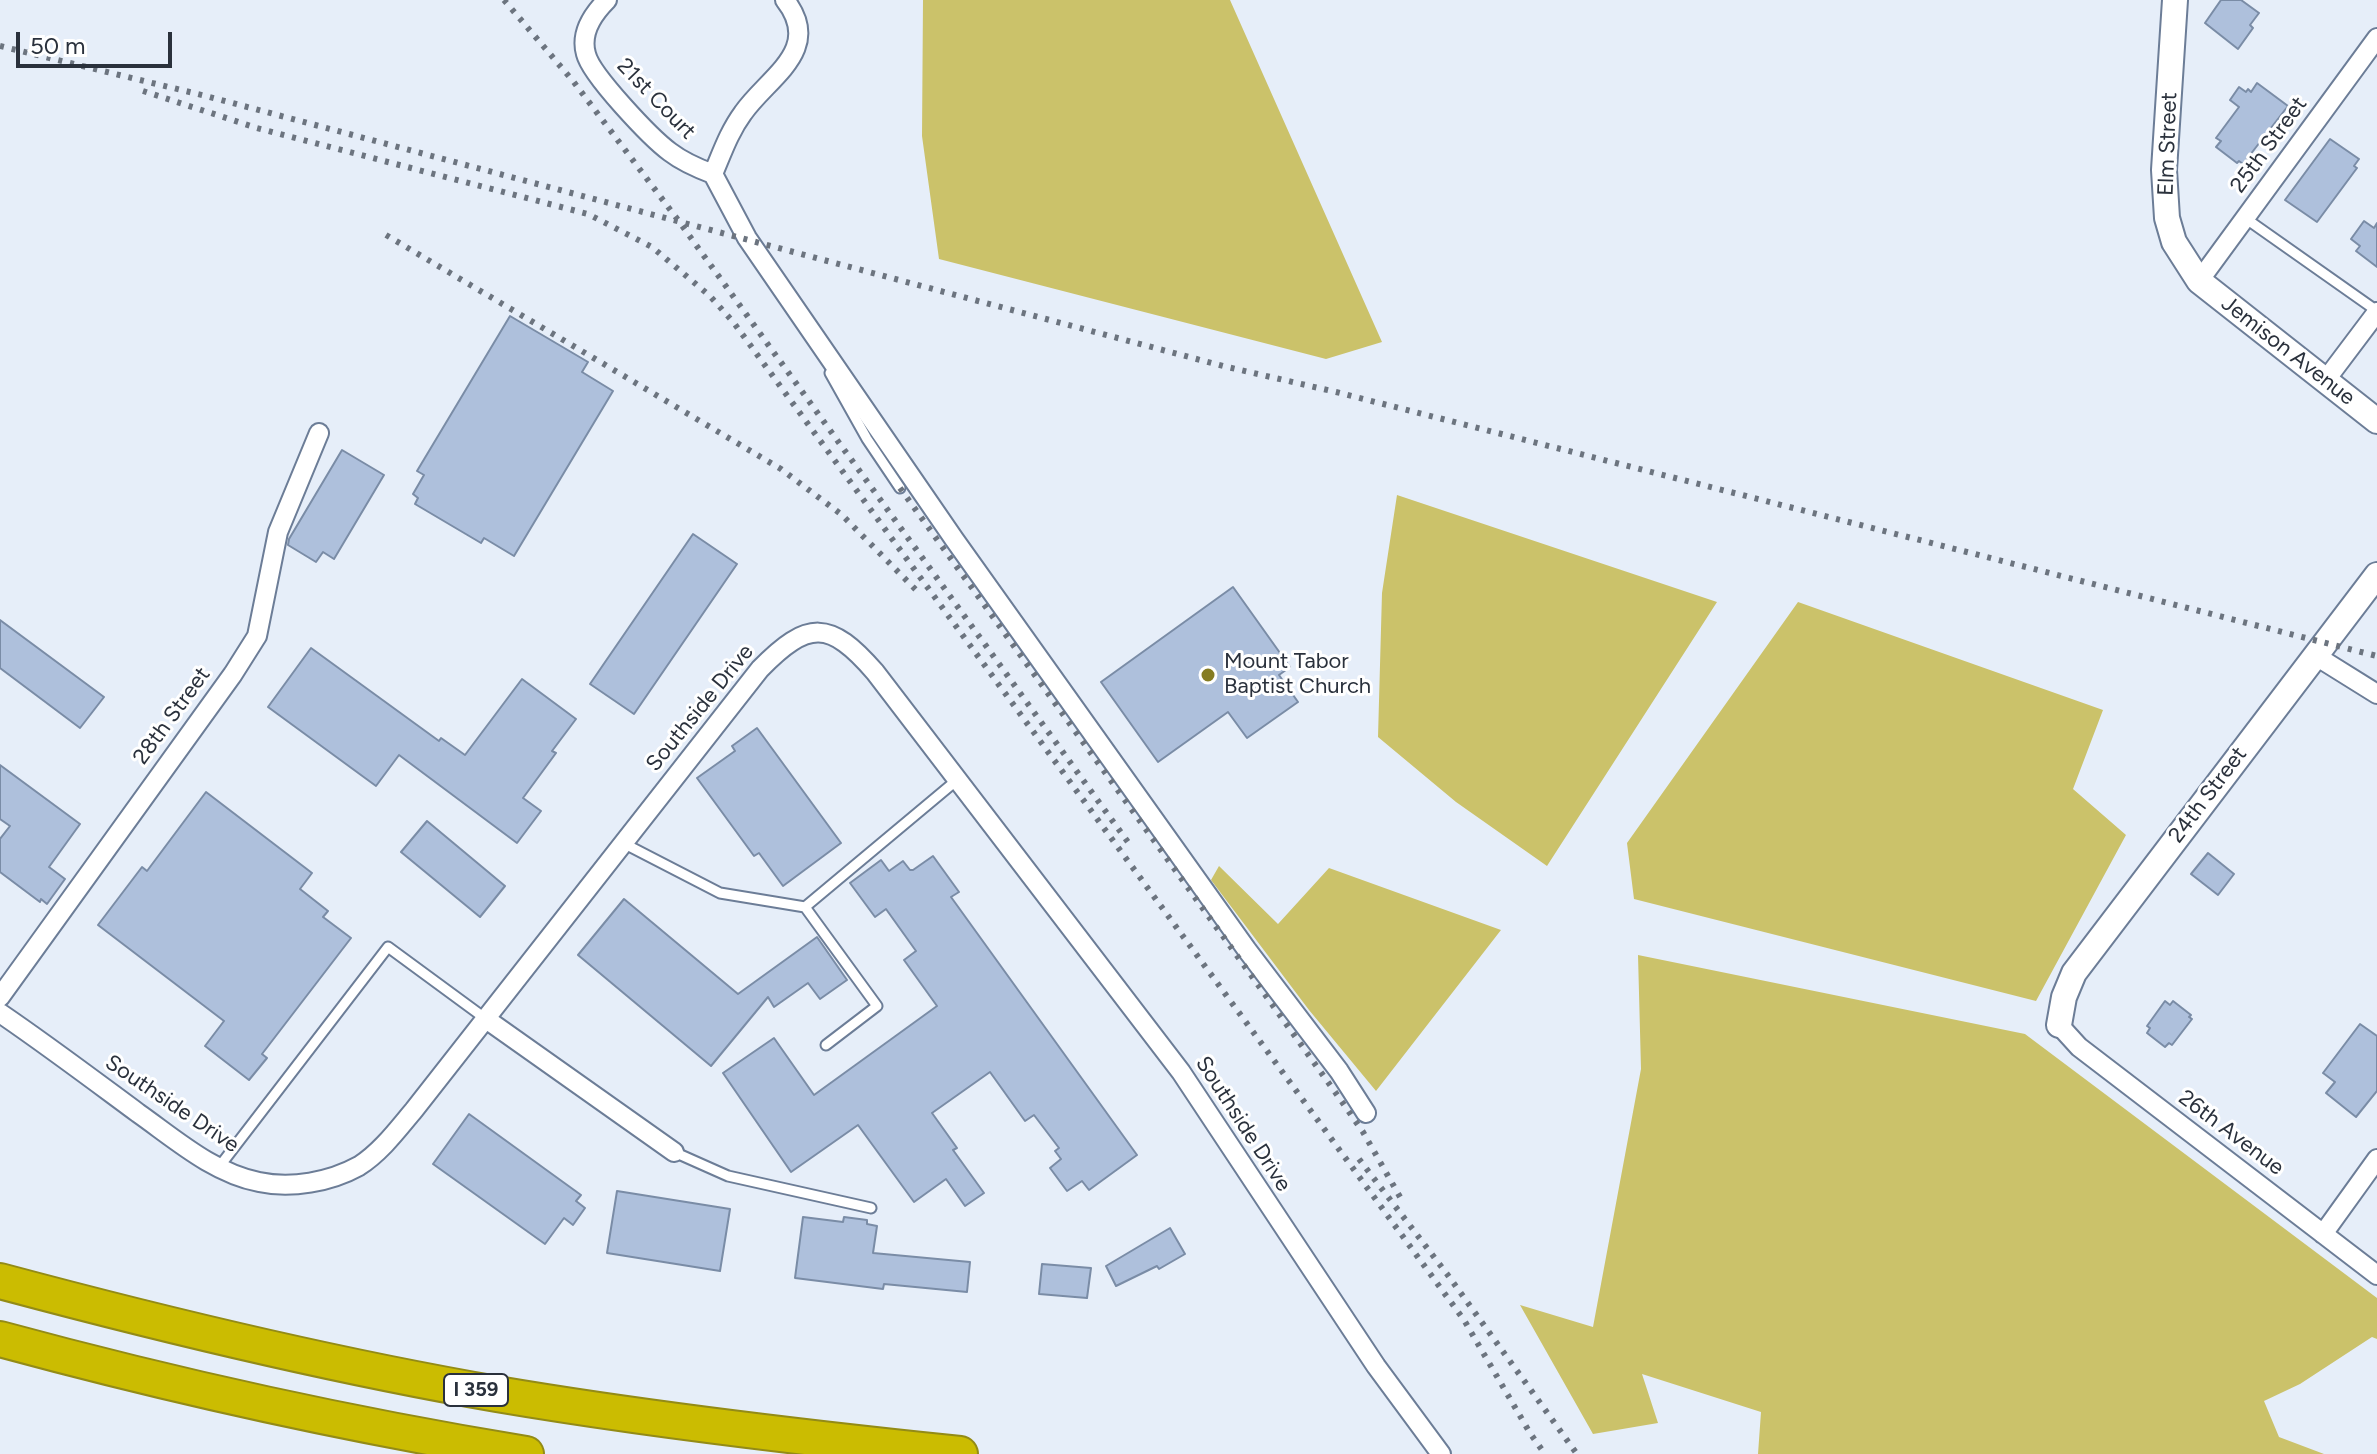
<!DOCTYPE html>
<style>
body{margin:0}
#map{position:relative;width:2377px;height:1454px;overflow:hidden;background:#e6eef9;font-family:Figtree,sans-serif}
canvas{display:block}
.scale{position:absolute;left:16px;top:32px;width:156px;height:36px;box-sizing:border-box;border:4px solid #2a313c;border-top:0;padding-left:10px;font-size:24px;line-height:28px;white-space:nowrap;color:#2a313c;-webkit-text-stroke:6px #fff;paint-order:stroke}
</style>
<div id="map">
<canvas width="2377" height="1454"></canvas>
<div class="scale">50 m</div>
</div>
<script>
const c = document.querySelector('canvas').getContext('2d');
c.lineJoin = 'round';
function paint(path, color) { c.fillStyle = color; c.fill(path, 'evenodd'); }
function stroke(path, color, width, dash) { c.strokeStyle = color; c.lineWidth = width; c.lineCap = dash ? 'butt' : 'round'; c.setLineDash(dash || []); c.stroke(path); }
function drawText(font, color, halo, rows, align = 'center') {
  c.font = font + ' Figtree,sans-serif'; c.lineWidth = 6; c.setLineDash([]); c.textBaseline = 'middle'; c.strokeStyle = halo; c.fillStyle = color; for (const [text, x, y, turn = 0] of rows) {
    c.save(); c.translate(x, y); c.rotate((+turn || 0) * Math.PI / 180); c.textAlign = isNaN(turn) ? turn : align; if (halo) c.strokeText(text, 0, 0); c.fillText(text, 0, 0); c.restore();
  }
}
const forest = new Path2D(`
 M923 0H1230L1382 342 1326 359 939 259 922 136Z
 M1397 495 1717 602 1547 866 1456 802 1378 737 1382 593Z
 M1798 602 2103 710 2073 789 2126 835 2036 1001 1634 899 1627 843Z
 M1219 866 1278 924 1329 868 1501 930 1376 1091 1309 1010 1211 880Z
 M1638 955 2025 1034 2377 1298V1339L2372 1337 2300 1384 2264 1401 2279 1437 2324 1454H1758L1761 1412 1642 1374 1658 1423 1593 1434 1520 1305 1593 1327 1641 1069Z`);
const building = new Path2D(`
 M2221 0H2241L2259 13 2250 25 2253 28 2238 49 2205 23Z
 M2257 83 2288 106 2243 164 2239 161 2237 163 2216 147 2221 141 2216 138 2239 107 2230 100 2239 87 2246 92 2248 89 2251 92Z
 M2330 139 2359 159 2354 166 2357 168 2317 222 2285 200Z
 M2364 221 2374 228 2377 223V267L2356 251 2360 246 2351 239Z
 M510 316 588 362 582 372 613 391 514 556 484 538 481 543 415 504 418 498 413 494 424 475 417 471Z
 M342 450 384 475 334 559 323 552 316 562 288 545 289 539Z
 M693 534 737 564 634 714 590 684Z
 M1233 587 1290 667 1279 675 1298 702 1247 738 1228 712 1158 762 1101 682Z
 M0 620 104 697 80 728 0 668Z
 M311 648 439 741 441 738 465 755 522 679 576 719 552 751 556 753 523 798 541 811 517 843 399 755 376 786 268 707Z
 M757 728 841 843 783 886 759 853 754 856 697 778 735 751 732 746Z
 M0 765 80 824 49 867 65 879 47 904 41 899 40 902 0 872V839L10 826 0 819Z
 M206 792 312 873 300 889 328 911 323 917 351 938 262 1054 267 1058 249 1080 205 1046 224 1021 98 925 142 867 147 871Z
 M427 821 505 886 480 917 401 852Z
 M2208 853 2234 874 2218 895 2191 874Z
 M933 856 959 892 951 897 1137 1155 1089 1190 1082 1181 1067 1191 1050 1168 1061 1159 1055 1151 1059 1148 1034 1115 1025 1121 990 1072 932 1113 957 1148 953 1150 984 1193 965 1206 946 1179 914 1202 858 1125 791 1172 723 1073 774 1038 814 1095 937 1006 904 960 916 951 886 909 875 917 850 883 881 860 889 871 903 861 910 870H913Z
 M624 899 738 994 817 937 847 980 820 999 808 983 774 1007 768 997 711 1066 578 955Z
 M2165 1001 2170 1005 2173 1001 2191 1015 2189 1017 2192 1019 2172 1045 2169 1043 2165 1047 2147 1033 2150 1028 2147 1026Z
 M2360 1024 2377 1036V1091L2356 1117 2326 1093 2335 1082 2323 1073Z
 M469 1114 581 1195 576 1201 585 1208 573 1225 564 1218 545 1244 433 1164Z
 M617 1191 730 1209 720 1271 607 1253Z
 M803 1217 843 1222 844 1217 867 1220V1224L877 1226 873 1253 970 1262 967 1292 884 1284 883 1289 795 1278Z
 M1170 1228 1185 1254 1159 1269 1157 1266 1116 1286 1106 1266Z
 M1042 1264 1091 1268 1087 1298 1039 1294Z`);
const service = new Path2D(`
 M2245 218 2377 311
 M830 373 867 439 900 488
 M623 843 720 893 805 907 957 780
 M805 907 877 1006 826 1045
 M674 1152 728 1176 871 1208
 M219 1167 388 947 486 1019`);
const minor = new Path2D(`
 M607 0C593 14 580 33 586 54 591 75 651 138 670 152 683 162 697 168 713 174
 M785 0C824 50 768 77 743 113 729 132 722 153 713 174L747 238 954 539 1247 950 1339 1071 1366 1113
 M2199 281 2377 38
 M2325 381 2377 312
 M2316 656 2377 694
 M0 997 233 674 257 636 278 532 319 433
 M0 1013C47 1045 92 1079 138 1113 175 1139 213 1173 259 1182 291 1189 330 1182 359 1166 381 1152 398 1129 414 1110L760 669C808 620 830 620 875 672L1181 1072 1376 1366 1441 1454
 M486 1019 674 1152
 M2059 1025 2079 1047 2377 1275
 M2323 1234 2377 1159`);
const tertiary = new Path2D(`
 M2175 0 2164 170 2167 218 2174 242 2199 281 2377 421
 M2059 1025 2064 997 2074 973 2377 575`);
const motorway = new Path2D(`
 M0 1281C164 1325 329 1365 497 1394 650 1420 805 1438 960 1454
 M0 1339C173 1386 349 1425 526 1454`);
const rail = new Path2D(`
 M504 0 573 81 678 220 1130 845
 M0 46 206 96 1223 366 1336 392 2377 656
 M143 91 257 128 588 214 652 247 710 296 734 323 1464 1320 1530 1433 1545 1454
 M386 235 781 469 842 515 920 594
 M900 488 1333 1089 1363 1132 1404 1204
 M1359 1159 1447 1274 1577 1454`);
const markers = [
 [1208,675,8,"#857c22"]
];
const shields = [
 [476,1390,64]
];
const shieldNames = [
 ["I 359",476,1390]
];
const streetNames = [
 ["21st Court",656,99,46],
 ["Elm Street",2168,144,-88],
 ["25th Street",2269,145,-54],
 ["Jemison Avenue",2288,351,38],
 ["Southside Drive",700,708,-51],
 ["28th Street",172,716,-54],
 ["24th Street",2208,795,-53],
 ["Southside Drive",172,1104,34],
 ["Southside Drive",1243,1124,57],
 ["26th Avenue",2231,1133,37]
];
const poiNames = [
 ["Mount Tabor",1224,662],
 ["Baptist Church",1224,687]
];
paint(forest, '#cbc26a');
paint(building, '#aec0dc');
stroke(building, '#7a8ca6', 2);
stroke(service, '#6c7d97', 13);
stroke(minor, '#6c7d97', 22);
stroke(tertiary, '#6c7d97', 28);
stroke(motorway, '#938b16', 38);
stroke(service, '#fff', 9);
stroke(minor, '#fff', 18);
stroke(tertiary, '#fff', 24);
stroke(motorway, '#cbbc01', 34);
stroke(rail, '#6c747f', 6, [4, 8]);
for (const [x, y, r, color] of markers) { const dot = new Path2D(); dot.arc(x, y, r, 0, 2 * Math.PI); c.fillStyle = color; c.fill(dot); stroke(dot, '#fff', 3); }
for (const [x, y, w] of shields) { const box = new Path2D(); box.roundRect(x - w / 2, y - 16, w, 32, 6); c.fillStyle = '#fff'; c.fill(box); stroke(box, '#2a313c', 2); }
drawText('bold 20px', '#2a313c', null, shieldNames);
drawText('22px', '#2a313c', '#fff', streetNames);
drawText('22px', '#2a313c', '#fff', poiNames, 'left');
</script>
